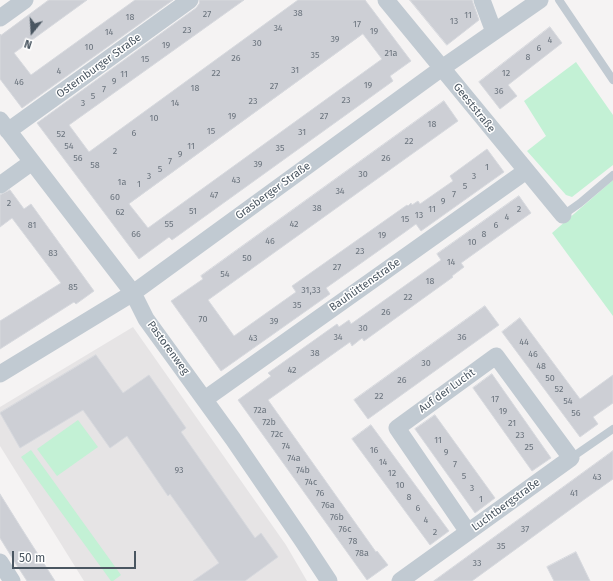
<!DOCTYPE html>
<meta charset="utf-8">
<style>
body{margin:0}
#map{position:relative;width:613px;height:581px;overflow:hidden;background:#f5f3f3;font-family:"Fira Sans",sans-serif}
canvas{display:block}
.north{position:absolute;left:12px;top:12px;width:40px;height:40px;-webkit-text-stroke:3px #fff;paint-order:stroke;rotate:198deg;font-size:11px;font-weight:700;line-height:16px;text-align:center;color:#4a5661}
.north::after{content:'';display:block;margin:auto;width:14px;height:18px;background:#4a5661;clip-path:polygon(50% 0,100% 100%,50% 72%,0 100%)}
.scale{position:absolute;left:12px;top:551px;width:124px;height:18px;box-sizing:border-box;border:2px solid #4a5661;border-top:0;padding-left:5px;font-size:12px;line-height:14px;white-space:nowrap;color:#4a5661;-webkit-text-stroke:3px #fff;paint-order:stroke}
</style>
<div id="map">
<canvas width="613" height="581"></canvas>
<div class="north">N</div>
<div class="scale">50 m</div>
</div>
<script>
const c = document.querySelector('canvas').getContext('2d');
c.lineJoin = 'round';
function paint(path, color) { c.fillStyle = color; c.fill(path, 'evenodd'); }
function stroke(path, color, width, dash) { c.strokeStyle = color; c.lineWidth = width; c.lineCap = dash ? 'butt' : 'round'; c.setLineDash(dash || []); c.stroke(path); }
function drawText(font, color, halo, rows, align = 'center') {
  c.font = font + ' "Fira Sans",sans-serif'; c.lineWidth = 3; c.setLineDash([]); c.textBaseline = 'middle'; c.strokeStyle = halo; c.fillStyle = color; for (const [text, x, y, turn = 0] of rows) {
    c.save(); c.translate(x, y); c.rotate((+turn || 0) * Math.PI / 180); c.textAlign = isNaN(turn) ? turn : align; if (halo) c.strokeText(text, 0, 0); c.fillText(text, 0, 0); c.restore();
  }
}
const education = new Path2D(`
 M133 327 286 545 307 581H84L0 446V407Z`);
const green = new Path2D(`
 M576 62 613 115V165L572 197 566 195 527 151 546 136 524 101Z
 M613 180V316L552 233Z
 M78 420 98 447 57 476 37 449Z
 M31 450 121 575 113 581H111L21 457Z`);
const building = new Path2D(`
 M49 0H87L14 53 31 75 135 0H173L22 108 0 79V34L1 35Z
 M200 0H244L69 125 89 152 298 0H365L411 61 390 76 393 81 368 99 172 240 169 237 139 259 37 123 196 8 199 4ZM363 34 382 59 148 228 129 204Z
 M410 0H472L479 20 447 45Z
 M550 27 562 43 508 85 517 96 500 109 479 82Z
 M444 101 458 121 208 300 234 336 296 292 292 286 407 205 408 206 411 203 412 205 418 201 420 204 453 181 450 176 487 149 504 172 421 231 416 224 405 232 326 288 330 294 221 371 171 301 203 279 201 276Z
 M10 190 24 209 31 204 94 291 76 304 74 302 0 349V321L61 283 12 218 0 227V195Z
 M519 196 531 213 461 263 464 267 452 276 453 277 364 341 362 338 352 346 350 342 268 400 376 552 377 551 388 565 367 580 238 400 271 376 268 373 337 324 339 327 349 320 351 324 441 260 437 254Z
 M485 306 499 325 368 419 354 400Z
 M520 318 580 399 613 375V403L593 417 598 424 580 437 502 332Z
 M96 355 123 393 149 375 186 428 181 432 255 538 261 533 278 557 245 581H193L219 563 170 494 168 496 127 436 110 448 83 410 20 448 0 413Z
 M492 374 551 458 532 471 473 388Z
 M435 415 495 498 475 513 415 429Z
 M371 425 449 531 430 545 352 439Z
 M613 451V479L582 501 472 581H434Z
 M0 494 20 526 55 581H27L16 564 0 538Z
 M576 552 590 581H554L547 567Z`);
const lane = new Path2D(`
 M559 0 613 80
 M563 215 580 203 613 175
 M571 458 613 429`);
const street = new Path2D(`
 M386 0 563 215
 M482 0 494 32
 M0 18 25 0
 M0 120 133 293 146 319 233 439 302 540 329 581
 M8 131 190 0
 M0 185 32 162
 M0 374 133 293 442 68 540 0
 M205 399 526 171
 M0 562 12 581
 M400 581 571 458 496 356 397 428 468 532`);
const numberNames = [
 ["38",298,13],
 ["27",207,14],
 ["11",468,15],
 ["18",130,17],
 ["13",454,21],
 ["17",357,24],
 ["34",278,28],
 ["23",187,30],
 ["19",374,31],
 ["14",109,32],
 ["39",335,39],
 ["4",550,40],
 ["30",257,43],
 ["19",166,45],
 ["10",89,47],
 ["6",539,48],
 ["21a",391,53],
 ["35",315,55],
 ["8",528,57],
 ["26",236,58],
 ["15",145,59],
 ["31",295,70],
 ["4",59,71],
 ["22",216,73],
 ["12",506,73],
 ["11",124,74],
 ["9",114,81],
 ["46",19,82],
 ["19",368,85],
 ["27",274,86],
 ["18",195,88],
 ["7",104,89],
 ["36",499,91],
 ["5",93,96],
 ["23",346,100],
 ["23",253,101],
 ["3",83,103],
 ["14",175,103],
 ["19",232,116],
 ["27",324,116],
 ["10",154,118],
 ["18",432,124],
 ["15",211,131],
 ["31",302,132],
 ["6",134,133],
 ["52",61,134],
 ["22",409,141],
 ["54",69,146],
 ["11",191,146],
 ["35",280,148],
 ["2",115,151],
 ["9",180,154],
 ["56",78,158],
 ["26",386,158],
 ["7",170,161],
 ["39",258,164],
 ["58",95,165],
 ["1",487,167],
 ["5",160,169],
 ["30",363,174],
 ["3",149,176],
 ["3",474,176],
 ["43",236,180],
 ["1a",122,182],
 ["1",139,184],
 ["5",465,186],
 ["34",340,191],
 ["7",454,194],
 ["47",214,195],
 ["60",115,197],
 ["9",443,201],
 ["2",9,203],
 ["38",317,208],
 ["11",432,209],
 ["2",519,209],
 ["51",193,211],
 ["62",120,212],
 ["13",419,215],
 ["4",507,217],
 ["15",405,219],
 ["55",169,224],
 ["42",294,224],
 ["81",32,225],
 ["6",496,225],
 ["66",136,234],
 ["8",484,234],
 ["19",382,235],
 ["46",270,241],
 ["10",472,242],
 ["23",360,251],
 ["83",53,253],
 ["50",247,258],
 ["14",451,262],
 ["27",337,267],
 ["54",225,274],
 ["18",430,281],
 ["85",73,287],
 ["31,33",311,290],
 ["22",408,297],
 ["35",297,305],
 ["26",386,312],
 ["70",203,319],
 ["39",274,321],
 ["30",363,328],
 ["34",338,337],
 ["36",462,337],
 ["43",253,338],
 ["44",524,342],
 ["38",315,353],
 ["46",533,354],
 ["30",426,363],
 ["48",541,366],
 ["42",292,370],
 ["50",550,378],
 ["26",402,380],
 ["52",559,389],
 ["22",379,396],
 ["17",495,399],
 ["54",568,401],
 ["72a",260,410],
 ["19",503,411],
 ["56",576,413],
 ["72b",269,422],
 ["21",512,423],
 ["72c",277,434],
 ["23",520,435],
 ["11",438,440],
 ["74",286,446],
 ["25",529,447],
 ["16",374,450],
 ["9",446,452],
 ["74a",294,458],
 ["14",383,462],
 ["7",455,464],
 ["93",179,470],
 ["74b",303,470],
 ["12",392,473],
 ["5",464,476],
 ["43",597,477],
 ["74c",311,482],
 ["10",400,485],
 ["3",472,488],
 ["76",320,493],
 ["41",574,493],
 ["8",409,497],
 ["1",481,499],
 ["76a",328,505],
 ["6",418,508],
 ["76b",337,517],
 ["4",426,520],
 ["76c",345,529],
 ["37",525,529],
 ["2",435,532],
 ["78",353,541],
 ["35",501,546],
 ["78a",362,553],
 ["33",477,563]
];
const streetNames = [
 ["Osternburger Straße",99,66,-36],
 ["Geeststraße",474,108,51],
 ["Grasberger Straße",273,191,-36],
 ["Bauhüttenstraße",365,285,-35],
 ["Pastorenweg",168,348,54],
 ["Auf der Lucht",447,391,-36],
 ["Luchtbergstraße",506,505,-36]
];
paint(education, '#e6e4e5');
paint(green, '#c3f1d5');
paint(building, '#cdcfd5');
stroke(building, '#d7d9de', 1);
stroke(lane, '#c1cad2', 8);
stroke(street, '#c1cad2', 17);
drawText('9px', '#6b747e', null, numberNames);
drawText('11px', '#4a5661', '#fff', streetNames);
</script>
